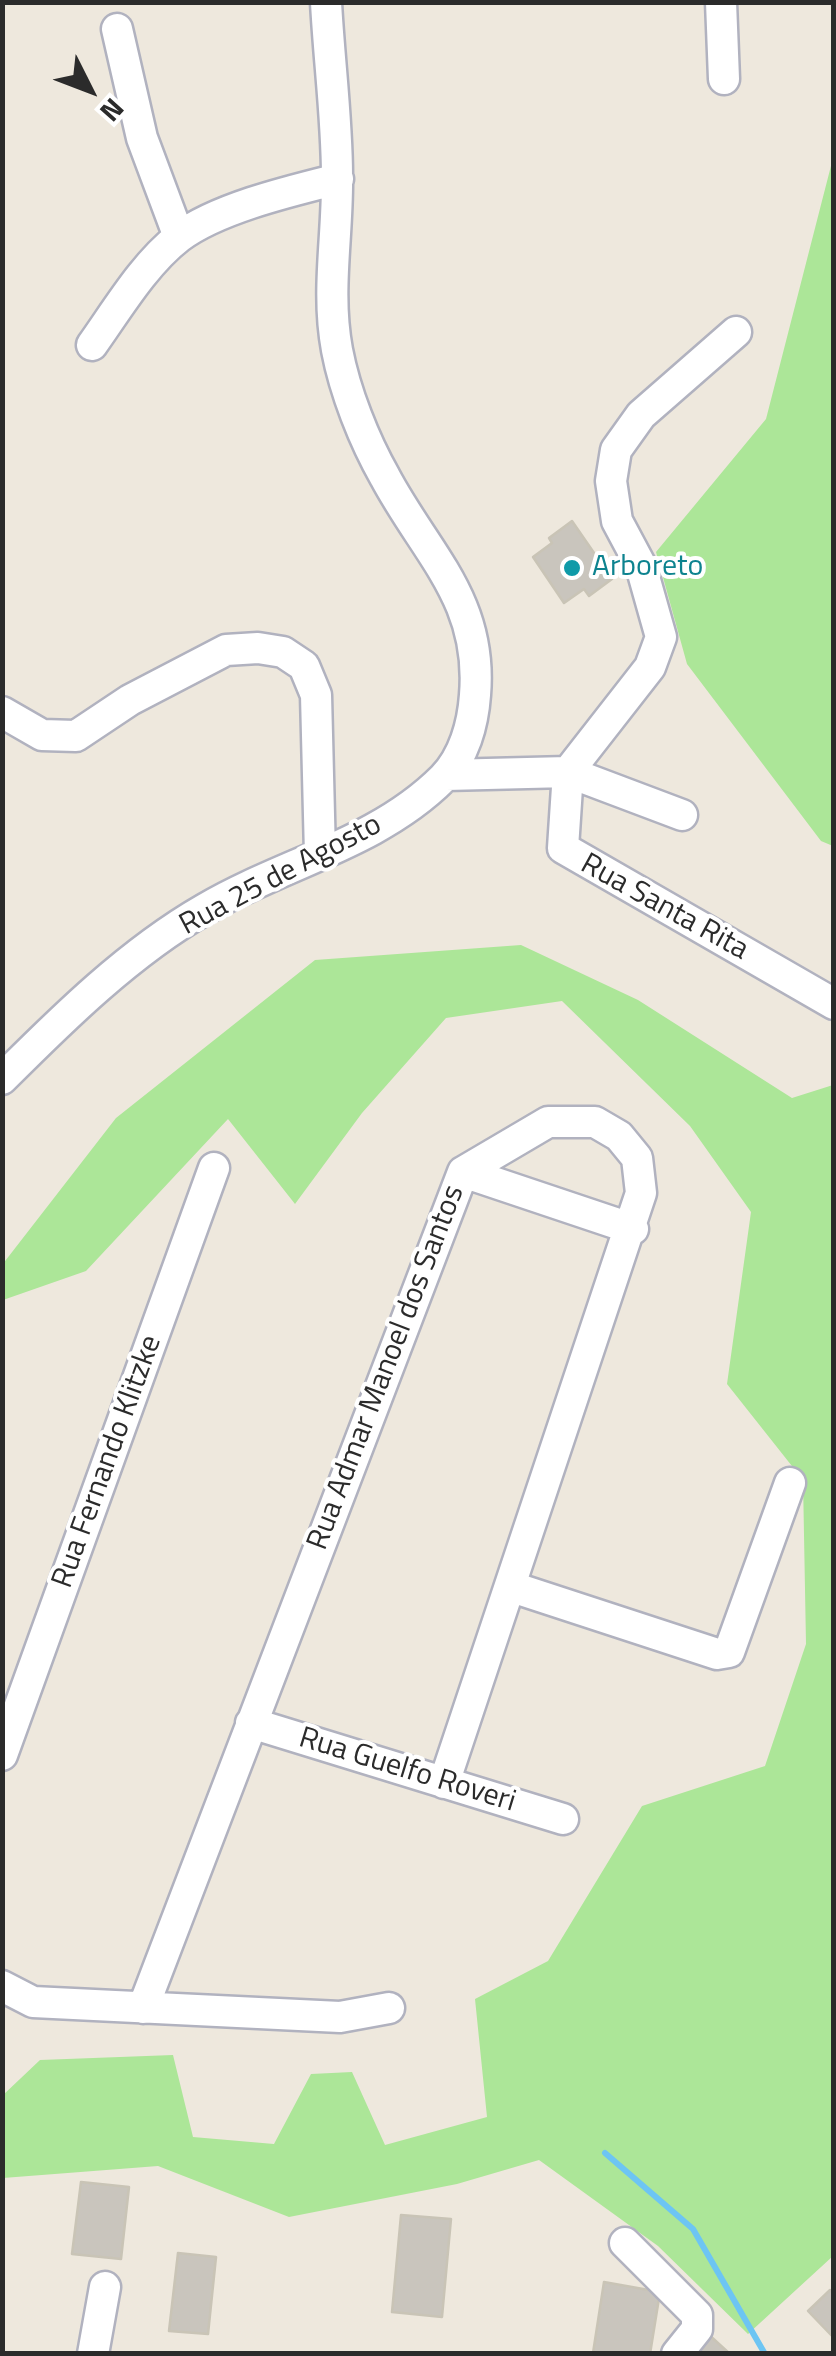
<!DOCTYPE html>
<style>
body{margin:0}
#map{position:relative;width:836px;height:2356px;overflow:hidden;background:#eee8dd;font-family:"Titillium Web",sans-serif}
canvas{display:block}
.frame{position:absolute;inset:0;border:5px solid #2b2b2b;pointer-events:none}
.north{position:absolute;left:40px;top:40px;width:100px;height:100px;-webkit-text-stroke:8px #fff;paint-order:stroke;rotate:132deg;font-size:28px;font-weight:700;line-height:40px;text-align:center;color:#2b2b2b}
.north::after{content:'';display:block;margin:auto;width:35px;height:45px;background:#2b2b2b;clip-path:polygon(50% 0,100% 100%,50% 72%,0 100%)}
</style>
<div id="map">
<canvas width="836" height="2356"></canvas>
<div class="frame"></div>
<div class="north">N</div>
</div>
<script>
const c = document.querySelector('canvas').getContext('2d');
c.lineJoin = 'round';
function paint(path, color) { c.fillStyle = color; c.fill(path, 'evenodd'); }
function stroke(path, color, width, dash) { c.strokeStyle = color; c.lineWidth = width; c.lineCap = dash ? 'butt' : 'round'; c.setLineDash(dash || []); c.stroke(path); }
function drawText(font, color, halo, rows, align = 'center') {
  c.font = font + ' "Titillium Web",sans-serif'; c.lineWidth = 8; c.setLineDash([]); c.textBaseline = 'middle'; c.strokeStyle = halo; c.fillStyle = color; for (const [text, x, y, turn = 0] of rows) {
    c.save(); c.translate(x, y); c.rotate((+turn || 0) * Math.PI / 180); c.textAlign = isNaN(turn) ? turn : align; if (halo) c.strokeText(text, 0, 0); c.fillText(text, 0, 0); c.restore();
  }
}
const green = new Path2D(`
 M833 158V846L821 841 687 664 656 552 766 419Z
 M521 945 638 1000 792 1098 833 1085V2256L748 2334 658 2246 539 2160 457 2184 289 2217 158 2166 3 2178 2 2096 40 2060 173 2055 193 2137 274 2144 311 2074 352 2072 385 2145 487 2117 475 1999 548 1961 642 1806 765 1766 806 1644 803 1480 727 1384 751 1212 690 1126 562 1001 446 1018 362 1113 295 1204 228 1119 86 1271 3 1300 2 1265 116 1118 315 960Z`);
const stream = new Path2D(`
 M605 2153 693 2229 765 2354`);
const building = new Path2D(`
 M572 521 612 579 589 596 584 589 564 603 533 557 552 543 549 538Z
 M81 2182 129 2187 121 2259 72 2254Z
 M401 2215 451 2219 442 2317 392 2312Z
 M178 2253 216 2257 208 2334 169 2331Z
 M604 2282 660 2292 650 2354 593 2353Z
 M830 2290 834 2294 832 2336 808 2311Z
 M707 2333 730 2354H689Z`);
const minor = new Path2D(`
 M721 2 724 79
 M117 29 142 138 179 237
 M736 332 641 415 616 450 611 481 617 521 641 566 661 637 650 667 568 772 563 848 834 1004
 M92 345C117 310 144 264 179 237 218 208 290 191 338 179
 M2 712 42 735 76 736 130 700 226 650 258 648 283 652 304 666 316 695 320 855
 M446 775 568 772 682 815
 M2 1079C63 1018 130 952 205 909 283 863 377 844 443 778 464 757 473 724 475 695 483 600 426 554 385 477 364 440 345 392 337 350 326 291 338 235 337 176 337 119 329 60 326 2
 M463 1172 633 1229
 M512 1587 717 1654 729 1652 790 1483
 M251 1723 563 1819
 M2 1755 214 1168
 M2 1986 33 2002 340 2017 389 2008
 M143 2008 463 1172 548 1122H595L619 1136 637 1158 641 1193 444 1783
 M625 2243 697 2315V2329L677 2354
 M93 2354 105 2287`);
const markers = [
 [572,568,10,"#0f9aa8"]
];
const cultureNames = [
 ["Arboreto",592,568]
];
const streetNames = [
 ["Rua 25 de Agosto",281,876,-28],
 ["Rua Santa Rita",664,908,29],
 ["Rua Admar Manoel dos Santos",387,1368,-69],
 ["Rua Fernando Klitzke",108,1462,-70],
 ["Rua Guelfo Roveri",407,1771,17]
];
paint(green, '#ace698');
stroke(stream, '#6dc5f3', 6);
paint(building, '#c9c5bd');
stroke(building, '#c9c4b6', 2.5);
stroke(minor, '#b1b2bf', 35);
stroke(minor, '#fff', 30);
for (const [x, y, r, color] of markers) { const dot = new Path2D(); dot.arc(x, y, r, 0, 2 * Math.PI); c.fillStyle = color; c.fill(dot); stroke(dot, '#fff', 4); }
drawText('30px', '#0d838f', '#fff', cultureNames, 'left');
drawText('30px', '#2b2b2b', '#fff', streetNames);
</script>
